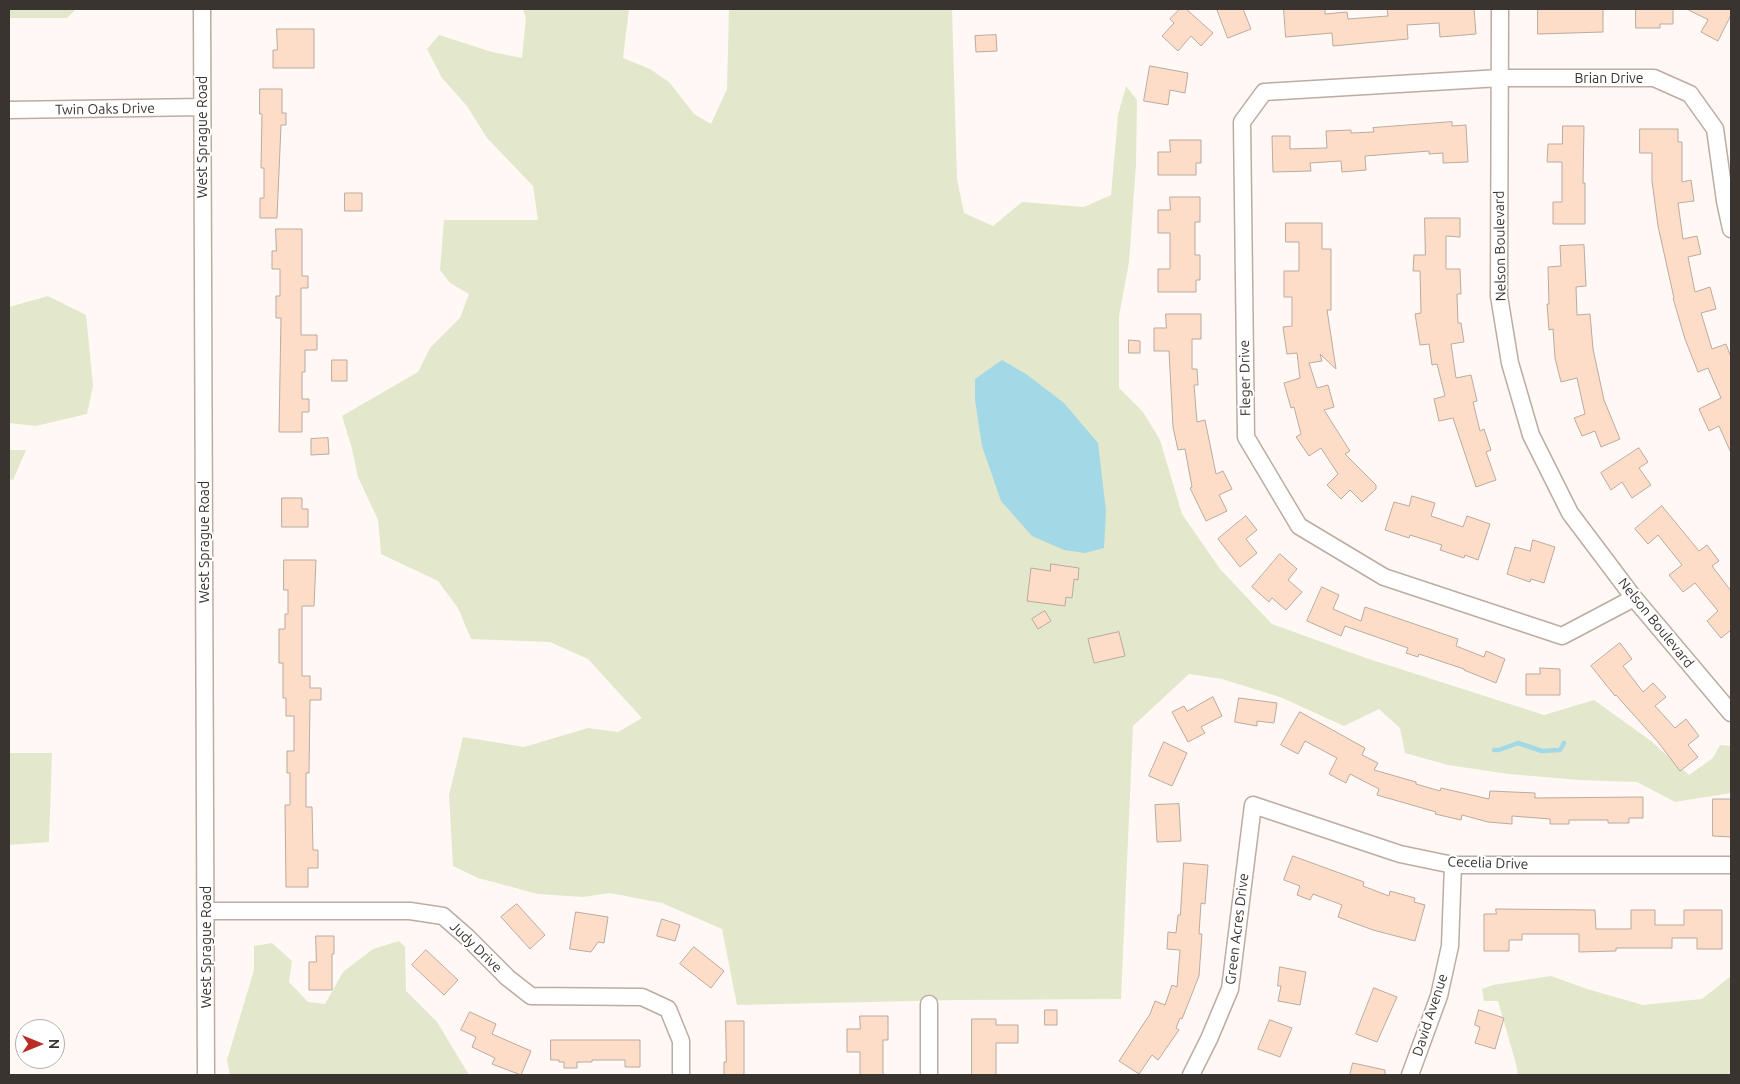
<!DOCTYPE html>
<style>
body{margin:0}
#map{position:relative;width:1740px;height:1084px;overflow:hidden;background:#fff8f4;font-family:Ubuntu,sans-serif}
canvas{display:block}
.frame{position:absolute;inset:0;border:10px solid #3a3430;pointer-events:none}
.north{position:absolute;left:15px;top:1019px;width:50px;height:50px;box-sizing:border-box;background:#fff;border:1px solid #b0aeac;border-radius:50%;rotate:90deg;font-size:14px;font-weight:700;line-height:20px;text-align:center;color:#3a3430}
.north::after{content:'';display:block;margin:auto;width:18px;height:22px;background:#bb2d24;clip-path:polygon(50% 0,100% 100%,50% 72%,0 100%)}
</style>
<div id="map">
<canvas width="1740" height="1084"></canvas>
<div class="frame"></div>
<div class="north">N</div>
</div>
<script>
const c = document.querySelector('canvas').getContext('2d');
c.lineJoin = 'round';
function paint(path, color) { c.fillStyle = color; c.fill(path, 'evenodd'); }
function stroke(path, color, width, dash) { c.strokeStyle = color; c.lineWidth = width; c.lineCap = dash ? 'butt' : 'round'; c.setLineDash(dash || []); c.stroke(path); }
function drawText(font, color, halo, rows, align = 'center') {
  c.font = font + ' Ubuntu,sans-serif'; c.lineWidth = 4; c.setLineDash([]); c.textBaseline = 'middle'; c.strokeStyle = halo; c.fillStyle = color; for (const [text, x, y, turn = 0] of rows) {
    c.save(); c.translate(x, y); c.rotate((+turn || 0) * Math.PI / 180); c.textAlign = isNaN(turn) ? turn : align; if (halo) c.strokeText(text, 0, 0); c.fillText(text, 0, 0); c.restore();
  }
}
const green = new Path2D(`
 M9 9H76L67 18H9Z
 M523 9H629L623 58 650 69 669 82 694 114 711 124 727 89 729 9H952L957 179 964 213 993 226 1022 202 1084 207 1111 195 1118 115 1126 86 1137 100 1136 164 1129 262 1119 316V388L1143 412 1160 440 1182 514 1220 569 1272 624 1366 658 1544 715 1594 700 1651 741 1689 775 1713 758 1720 745 1731 746V793L1675 802 1637 782 1579 780 1509 774 1448 765 1405 753 1400 728 1379 709 1344 726 1280 697 1222 679 1189 674 1133 726 1121 999 956 1000 737 1005 722 929 662 903 610 893 583 897 538 894 478 878 453 866 449 795 463 737 524 747 588 728 618 732 642 718 588 659 550 642 471 639 458 608 438 581 381 554 378 520 358 477 352 449 342 416 418 372 430 348 460 318 469 294 450 283 440 270 444 220H538L533 186 487 138 467 106 442 78 427 49 439 35 492 52 522 58 526 18Z
 M48 296 86 315 93 386 87 414 36 426 9 423V307Z
 M9 450H26L13 480 9 479Z
 M9 753H52L49 842 9 845Z
 M399 941 405 947 406 991 437 1022 469 1075H230L227 1060 254 970V946L272 943 292 961 289 982 308 1002 325 1004 343 972 373 949Z
 M1551 976 1587 989 1643 1005 1702 999 1731 976V1075H1518L1516 1064 1498 1001H1484L1482 989 1493 985Z`);
const water = new Path2D(`
 M1002 360 1026 374 1064 403 1098 443 1106 511 1104 548 1085 553 1064 550 1032 536 1001 501 982 446 975 400V379Z`);
const stream = new Path2D(`
 M1494 750H1499L1518 743 1542 751 1560 750 1564 743`);
const building = new Path2D(`
 M1180 9H1186L1213 33 1201 46 1191 36 1178 51 1162 36 1174 23 1170 19Z
 M1217 9H1243L1251 29 1228 38Z
 M1284 9H1325V14L1347 12 1348 19 1388 16 1387 9H1474L1476 34 1440 37 1439 23 1407 25 1408 39 1333 46 1332 33 1286 37Z
 M1538 9H1603V32L1538 34Z
 M1636 9H1673V24H1660V28H1636Z
 M1687 9H1731V15L1718 41 1701 32 1708 20Z
 M277 29H314V68H273V50H277Z
 M996 35 997 51 976 52 975 36Z
 M1150 66 1188 73 1185 93 1170 90 1168 105 1144 101Z
 M260 89H282V113H286V125H281L277 218H260V198H264V168H261L262 114H260Z
 M1452 122V126L1466 125 1468 162 1443 163V153L1429 154V151L1365 156 1366 170 1342 172 1341 161 1310 163 1311 171 1273 172 1272 136H1290V149L1327 148 1326 131 1351 130V133L1374 132 1373 128Z
 M1563 126H1584L1583 183H1585V224H1553V202H1562V162H1547L1548 144H1562Z
 M1640 129H1678V142H1682V182L1691 180 1694 201 1678 203 1683 239 1697 236 1701 254 1688 257 1695 292 1710 287 1716 309 1701 313 1712 349 1726 344 1731 357V453L1719 426 1709 431 1699 409 1721 398 1708 368 1698 372 1685 339 1673 298H1674L1658 226 1652 181V153H1640Z
 M1170 140H1201V163H1196V175H1158V152H1170Z
 M345 193H362V211H345Z
 M1170 197H1200V222H1195V255H1200V280H1196V292H1158V269H1170V233H1158V210H1170Z
 M1425 218H1460V237L1446 236V269H1460L1461 294H1457L1458 323H1461L1464 342 1451 344 1456 378 1471 375 1477 401 1473 402 1480 431 1484 429 1491 450 1486 452 1496 480 1476 487 1453 418 1439 421 1434 399 1445 396 1437 364 1432 365 1429 344 1420 345 1415 314 1421 313 1420 271H1413L1414 255H1425Z
 M1286 223H1322V249H1331V310H1327L1336 369 1320 354 1322 361 1309 363 1317 388 1328 385 1334 407 1324 410 1350 451 1345 454 1376 485V489L1362 502 1350 490 1341 499 1327 485 1338 474 1321 448 1309 456 1296 437 1301 434 1294 407 1291 408 1284 383 1300 378 1297 353 1287 354 1283 327 1292 326V297H1284V271H1299V242H1286Z
 M276 229H302V276H308V288H301V335H317V350H305V372H302V399H309V412H302V432H279L281 318H276V296H280V269H272V251H276Z
 M1584 245 1586 286 1576 287 1577 315 1590 314 1593 349 1604 400 1620 439 1601 447 1595 431 1582 436 1574 418 1585 414 1577 378 1561 382 1555 358 1553 329 1549 330 1547 304H1549L1548 267 1561 266 1560 246Z
 M1166 314H1201V339H1192V369H1197L1198 385H1194L1197 422 1205 420 1216 474 1223 471 1232 489 1219 495 1227 511 1206 521 1190 488 1192 487 1185 449 1178 450 1173 427 1169 351H1154V328H1166Z
 M1129 340 1140 341V353H1129Z
 M332 360H347V381H332Z
 M328 438 329 454 311 455V439Z
 M1639 448 1648 462 1639 468 1651 485 1632 498 1622 482 1611 490 1601 473Z
 M1412 496 1435 503 1431 516 1463 527 1467 516 1490 524 1478 560 1465 555 1464 558 1440 550 1442 545 1410 535 1409 538 1385 530 1394 502 1409 506Z
 M282 498H302V509H308V527H282Z
 M1662 506 1699 551 1707 545 1719 561 1712 566 1731 591V630L1721 638 1707 621 1718 611 1695 583 1683 592 1669 575 1682 565 1658 535 1648 544 1635 529Z
 M1246 516 1257 530 1246 539 1257 553 1240 567 1218 539Z
 M1533 540 1555 547 1544 583 1531 579 1530 582 1507 574 1515 547 1530 551Z
 M1280 554 1297 569 1288 580 1302 592 1286 610 1272 598 1269 602 1252 587Z
 M284 560H316L314 606H302V676H310V688H321V700H310L309 773H306V807H312L313 850H318V868H308V887H286L285 805H290V773H287V751H294V716H286V698H283V663H279V629H285V614H288V590H284Z
 M1051 564 1079 568 1078 580 1074 579 1072 598 1066 597 1065 606 1027 601 1031 568 1050 571Z
 M1322 587 1339 595 1333 609 1361 621 1365 607 1458 639 1456 646 1484 657 1486 651 1505 659 1496 683 1464 670V669L1419 654 1418 657 1406 653 1408 648 1345 626 1341 636 1307 621Z
 M1045 611 1051 621 1038 629 1032 619Z
 M1119 632 1125 656 1094 663 1088 639Z
 M1620 643 1632 659 1623 666 1643 692 1653 683 1666 697 1655 706 1675 728 1686 719 1699 736 1688 745 1698 757 1680 771 1658 742 1616 695 1615 696 1591 666Z
 M1540 668 1560 669V695H1526V674H1540Z
 M1213 697 1222 716 1201 727 1205 733 1188 742 1172 712 1184 706 1187 711Z
 M1239 698 1277 703 1274 723 1257 721V726L1235 722Z
 M1300 712 1365 748 1362 755 1378 763 1374 770 1416 782V784L1440 791 1441 788 1489 799 1490 791 1535 793V798L1643 797V818H1629V823H1608V820H1569V824H1550V819L1512 816V824L1488 822 1462 815 1461 820 1435 814 1436 812 1377 795 1379 789 1350 774 1346 783 1329 774 1337 758 1305 741 1298 754 1281 745Z
 M1164 742 1187 753 1172 786 1149 776Z
 M1713 799H1731V837L1713 836Z
 M1179 804 1181 841 1157 842 1155 805Z
 M1293 856 1364 882 1363 886 1389 896 1390 891 1415 898 1414 902 1425 905 1415 941 1373 930 1338 917 1342 905 1313 894 1310 900 1297 895 1300 886 1284 880Z
 M1184 863 1208 865 1205 904 1201 903 1199 934H1202L1199 976 1182 1019 1180 1018 1176 1028 1179 1030 1158 1060 1152 1055 1139 1074 1119 1061 1150 1014 1155 1001 1165 1005 1172 985 1177 987 1180 950 1167 949 1168 932 1176 933 1178 915H1180Z
 M517 904 545 935 530 949 501 917Z
 M1496 909 1595 910 1596 929H1631V910H1655V925H1684V910H1722V949H1697V938H1672V948H1616V951L1579 952V934H1522V940H1509V951H1484V914H1496Z
 M576 912 608 917 604 943 598 942 591 952 570 949Z
 M662 919 680 925 675 941 657 936Z
 M316 936H334V954H332V990H309V962H316Z
 M694 947 724 971 711 988 680 964Z
 M426 950 458 980 444 995 412 965Z
 M1280 967 1306 972 1300 1005 1278 1001 1281 986H1278Z
 M1374 988 1397 997 1377 1042 1356 1034Z
 M1045 1010H1057V1025H1045Z
 M1479 1010 1504 1018 1495 1049 1475 1043 1480 1027 1475 1025Z
 M470 1012 496 1024 492 1034 531 1051 521 1075 492 1064 495 1058 472 1047 476 1037 461 1030Z
 M860 1016H888V1040H883V1075H860V1052H847V1029H860Z
 M972 1019H996V1025H1018V1043H996V1075H972Z
 M1270 1020 1292 1028 1280 1057 1258 1049Z
 M726 1021H744V1075H724V1062H726Z
 M551 1040H640V1067H625V1060H592V1062H577V1068H564V1062H559V1060H551Z
 M1353 1063 1385 1070V1075H1350Z`);
const minor = new Path2D(`
 M202 9 206 1075
 M1500 9 1499 296 1510 363 1531 435 1570 513 1634 598 1731 713
 M9 110 202 107
 M1634 598 1562 636 1384 577 1299 526 1246 437 1242 122 1264 92 1500 78H1654L1690 94 1715 129 1725 201 1731 229
 M206 911H410L443 916 467 937 508 978 531 996 642 997 668 1009 681 1041V1075
 M929 1004V1075
 M1191 1075 1209 1039 1230 989 1253 805 1400 854 1453 865H1731
 M1410 1075 1439 996 1450 946 1453 865`);
const streetNames = [
 ["Brian Drive",1609,78],
 ["Twin Oaks Drive",105,109,-1],
 ["West Sprague Road",202,137,-90],
 ["Nelson Boulevard",1500,246,-91],
 ["Fleger Drive",1245,378,-91],
 ["West Sprague Road",204,542,-90],
 ["Nelson Boulevard",1656,623,51],
 ["Cecelia Drive",1488,863,2],
 ["Green Acres Drive",1237,929,-83],
 ["West Sprague Road",206,947,-90],
 ["Judy Drive",476,947,44],
 ["David Avenue",1430,1015,-72]
];
paint(green, '#e3e8cc');
paint(water, '#a3d8e6');
stroke(stream, '#a3d8e6', 4.5);
paint(building, '#feddc8');
stroke(building, '#baaaa0', 1);
stroke(minor, '#bcaca2', 19);
stroke(minor, '#fff', 16);
drawText('14px', '#3a3430', '#fff', streetNames);
</script>
